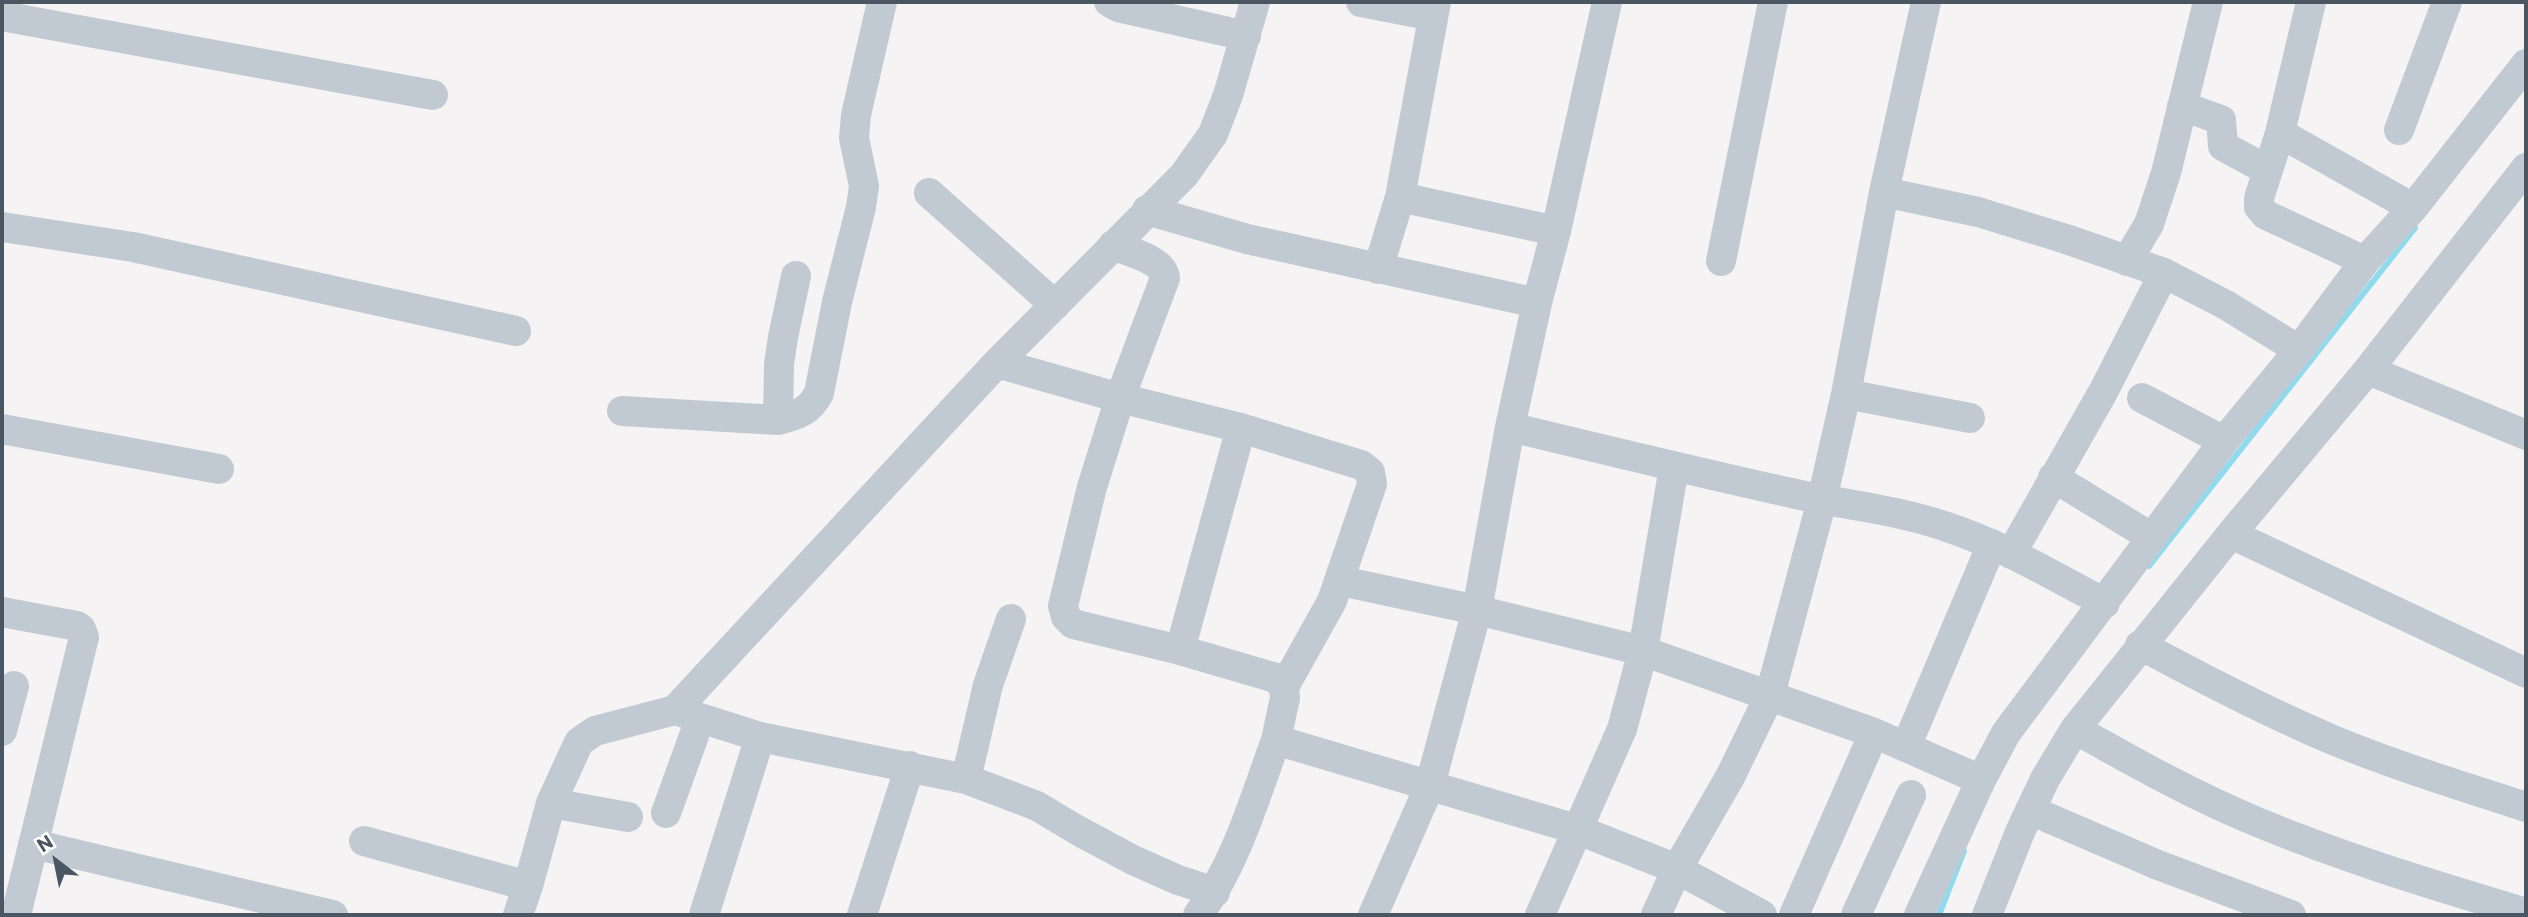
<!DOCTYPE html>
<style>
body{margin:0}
#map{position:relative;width:2528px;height:917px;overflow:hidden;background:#f5f3f3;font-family:Commissioner,sans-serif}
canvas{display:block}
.frame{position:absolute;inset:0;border:4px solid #4a5661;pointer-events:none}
.north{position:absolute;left:21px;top:826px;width:70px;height:70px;-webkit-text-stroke:5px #fff;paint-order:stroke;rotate:328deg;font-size:19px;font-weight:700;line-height:28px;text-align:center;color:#4a5661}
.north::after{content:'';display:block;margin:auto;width:24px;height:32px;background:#4a5661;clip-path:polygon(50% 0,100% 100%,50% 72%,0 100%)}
</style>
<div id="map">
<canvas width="2528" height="917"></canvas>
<div class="frame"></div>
<div class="north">N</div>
</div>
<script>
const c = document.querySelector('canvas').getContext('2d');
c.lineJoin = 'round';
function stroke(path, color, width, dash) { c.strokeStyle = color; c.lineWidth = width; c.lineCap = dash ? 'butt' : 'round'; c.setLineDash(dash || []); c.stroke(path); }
const stream = new Path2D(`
 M2149 566 2415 228
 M1939 915 1964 851`);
const minor = new Path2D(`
 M1109 2 1118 7 1246 36
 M1361 2 1433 16
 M2311 2 2280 133 2259 198V207L2266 215 2365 261
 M2 16 433 95
 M2182 106 2221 120 2223 146 2267 170
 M2399 130 2447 2
 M2280 133 2413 208
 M1884 192 1978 212 2066 239 2164 273 2226 305 2299 350
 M929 193 1055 305
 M1400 197 1556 231
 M1147 210 1247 239 1537 303
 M2 227 133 247 516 331
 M1113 245C1128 252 1163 259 1165 278L1120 398 1092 487 1063 606 1066 617 1073 624 1180 650 1276 678 1284 687 1285 698 1276 740
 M1721 261 1773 2
 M2127 261 2149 224 2166 173 2208 2
 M1378 269 1400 197 1436 2
 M997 363 1120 398 1241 428 1361 465 1370 472 1372 484 1332 601 1284 687
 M2368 370 2526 435
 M1846 394 1970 418
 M2142 398 2224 441
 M622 411 778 420C798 415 810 411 819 393L837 302 861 207 864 186 854 138 856 115 882 2
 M778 420 779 364 783 337 796 276
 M1510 427C1605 450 1700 473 1796 494 1846 505 1898 510 1947 527 2002 545 2053 576 2105 603
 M2 429 219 469
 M2053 477 2151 537
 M2231 534 2526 673
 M2011 554 2103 392 2164 273
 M1341 581 1477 610 1643 651 1874 733 1981 780
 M2 612 77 626 81 629 84 637 16 915
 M2140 645C2204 679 2267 712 2333 740 2396 766 2462 786 2526 807
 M1180 650 1241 428
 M675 710 760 737 966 779 1037 806 1077 830 1133 860 1178 880 1215 892
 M2075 729C2134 762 2192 795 2255 821 2343 858 2434 885 2526 913
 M2 731 14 686
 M1906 747 1992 544
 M966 779 988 685 1011 619
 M551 803 628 817
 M2030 810 2158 865 2291 915
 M666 813 700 719
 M364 841 528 886
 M33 844 333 915
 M518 915 528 886 551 803 579 742 595 731 675 710 997 363 1184 175 1213 134 1228 95 1255 2
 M704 915 760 737
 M862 915 910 766
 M1198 915C1236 864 1254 800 1276 740L1576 829 1677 869 1762 915
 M1373 915 1430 785 1477 610 1510 427 1537 303 1556 231 1607 2
 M1540 915 1622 729 1643 651 1674 467
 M1656 915 1677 869 1730 777 1770 695 1822 500 1846 394 1884 192 1926 2
 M1794 915 1874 733
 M1856 915 1911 795
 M1919 915 1981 780 2006 733 2224 441 2299 350 2365 261 2413 208 2526 64
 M1987 915 2020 832 2045 779 2075 729 2231 534 2368 370 2526 168`);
stroke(stream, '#90daee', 6);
stroke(minor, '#c1cad2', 30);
</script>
